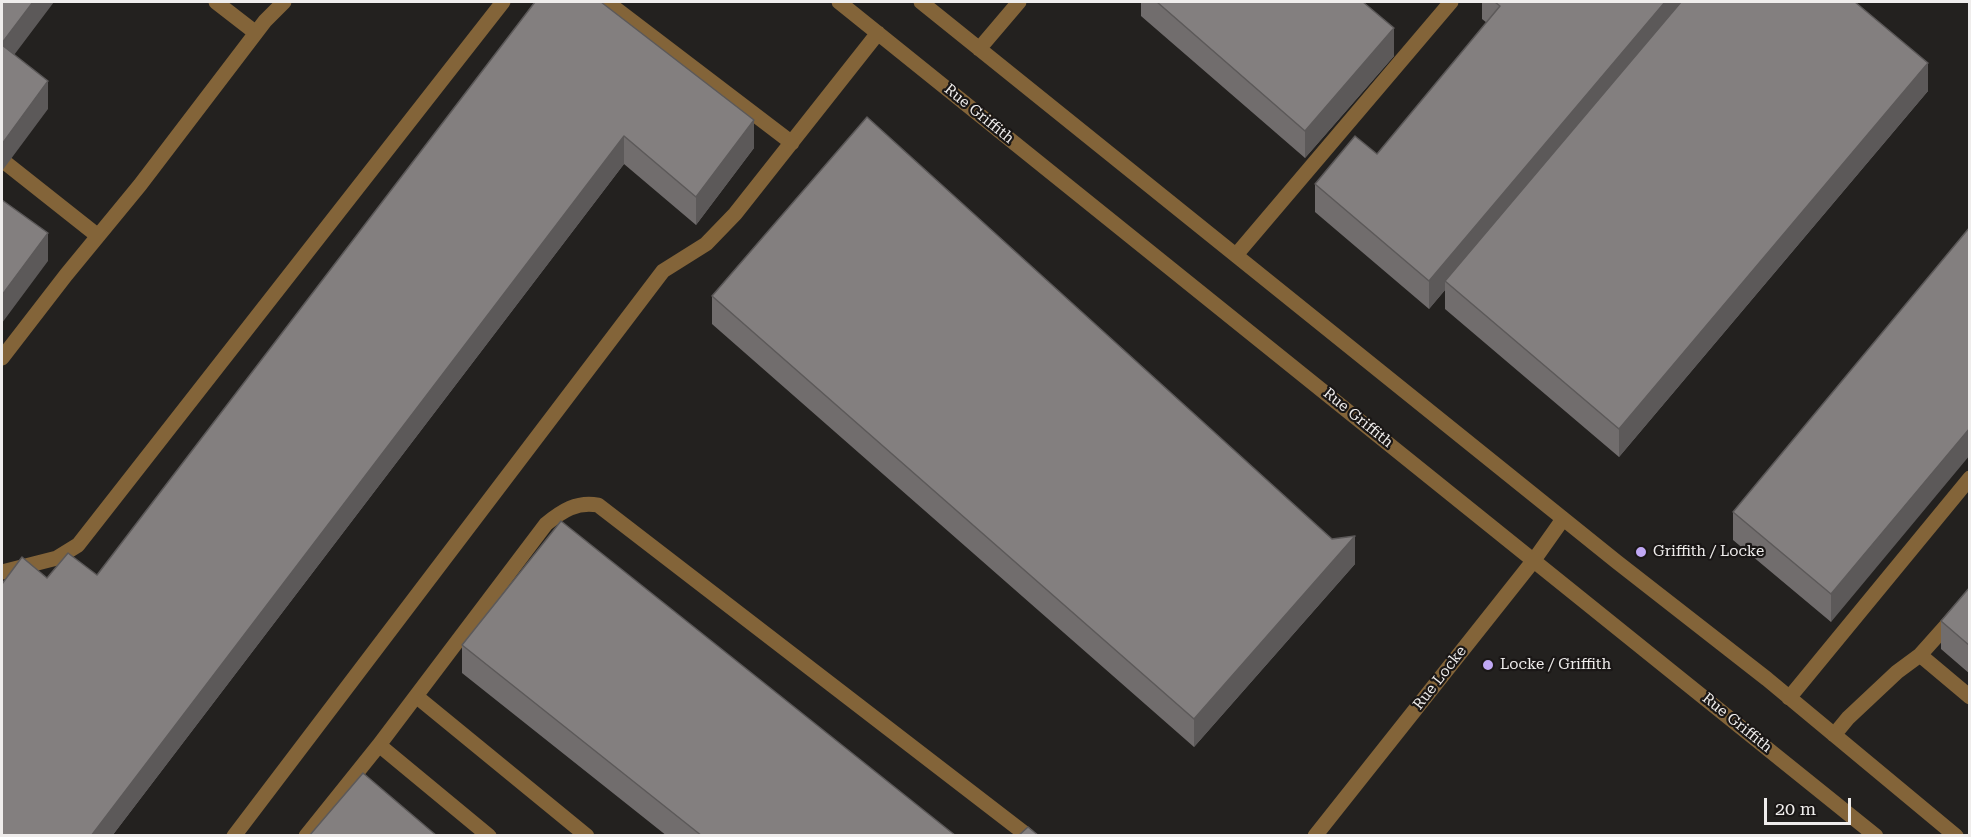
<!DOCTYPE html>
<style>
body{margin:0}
#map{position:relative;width:1971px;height:837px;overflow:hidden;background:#23211f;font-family:"Roboto Serif",serif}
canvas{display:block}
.frame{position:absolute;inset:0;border:3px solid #efedec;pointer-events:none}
.scale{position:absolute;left:1764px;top:798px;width:87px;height:27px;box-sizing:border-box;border:3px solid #efedec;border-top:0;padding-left:8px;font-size:18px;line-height:21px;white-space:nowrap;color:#efedec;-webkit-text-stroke:4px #1a1716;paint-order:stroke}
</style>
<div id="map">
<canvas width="1971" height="837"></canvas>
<div class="frame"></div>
<div class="scale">20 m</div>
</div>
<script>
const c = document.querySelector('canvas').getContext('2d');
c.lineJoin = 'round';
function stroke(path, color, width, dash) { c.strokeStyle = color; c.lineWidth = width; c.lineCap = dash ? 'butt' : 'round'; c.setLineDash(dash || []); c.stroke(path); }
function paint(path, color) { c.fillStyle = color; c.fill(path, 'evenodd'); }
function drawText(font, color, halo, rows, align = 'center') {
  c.font = font + ' "Roboto Serif",serif'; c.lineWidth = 4.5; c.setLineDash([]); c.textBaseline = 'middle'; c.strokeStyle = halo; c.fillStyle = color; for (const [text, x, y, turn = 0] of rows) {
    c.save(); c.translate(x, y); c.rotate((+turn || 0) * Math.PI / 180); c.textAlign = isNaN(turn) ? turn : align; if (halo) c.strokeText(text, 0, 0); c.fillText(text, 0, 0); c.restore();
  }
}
const minor = new Path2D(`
 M216 2 256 33
 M607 2 792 143
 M839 2 1876 836
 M921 2 1617 562 1767 679 1956 836
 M979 49 1019 2
 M7 164 98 236
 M1236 255 1451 2
 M2 358 66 275 140 185 265 21 284 2
 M2 572 57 558 78 545 503 2
 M1920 655 1970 697
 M1789 698 1970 478
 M1834 735 1848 718 1897 672 1920 655 1970 599
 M379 745 416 696
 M234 836 663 271 706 244 735 214 878 33
 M306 836 379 745 489 836
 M587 836 416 696 546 524C562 511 577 501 598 505L1028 836
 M1315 836 1534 560 1563 519`);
const wall = new Path2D(`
 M535 2 754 148 696 225 624 164 112 836H2L47 578 97 575Z
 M1141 2H1363L1394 56 1305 158 1141 16Z
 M1482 2H1855L1928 91 1619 457 1445 309V290L1429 309 1315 212V184L1377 154 1487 23 1482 19Z
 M1970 227 1831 622 1733 540V512Z
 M712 296 1355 564 1194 747 712 324Z
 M1970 587V674L1941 649V621Z
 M462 645 956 836H667L462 673Z`);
const shadedWall = new Path2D(`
 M33 2H54L2 71V43Z
 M1665 2H1684L1445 281V290L1429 309V281Z
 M1394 28V56L1305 158V131Z
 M1928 63V91L1619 457V429Z
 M48 81V109L2 171V144Z
 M754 120V148L696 225V197Z
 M624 136V164L112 836H91Z
 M48 233V261L2 323V295Z
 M1970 428V455L1831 622V594Z
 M1355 536V564L1194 747V719Z`);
const building = new Path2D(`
 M2 2H33L2 43Z
 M535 2H601L754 120 696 197 624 136 91 836H2V584L22 557 47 578 68 553 97 575Z
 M1157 2H1363L1394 28 1305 131Z
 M1495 2H1665L1429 281 1315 184 1355 136 1377 154 1500 6Z
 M1681 2H1855L1928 63 1619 429 1445 281Z
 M2 45 48 81 2 144Z
 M867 117 1332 539 1355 536 1194 719 712 296Z
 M2 200 48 233 2 295Z
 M1970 227V428L1831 594 1733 512Z
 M561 521 956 836H702L462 645Z
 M1970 587V646L1941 621Z
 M363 773 437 836H309Z
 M1028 827 1039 836H1018Z`);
const markers = [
 [1641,552,6,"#c0a8f4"],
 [1488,665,6,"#c0a8f4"]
];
const streetNames = [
 ["Rue Griffith",979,114,39],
 ["Rue Griffith",1358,418,39],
 ["Rue Locke",1440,678,-52],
 ["Rue Griffith",1737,723,39]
];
const poiNames = [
 ["Griffith / Locke",1653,552],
 ["Locke / Griffith",1500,665]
];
stroke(minor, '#836439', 15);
paint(wall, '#716d6d');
paint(shadedWall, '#5c5959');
paint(building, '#837f7f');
stroke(building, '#5c5959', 1.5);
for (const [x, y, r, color] of markers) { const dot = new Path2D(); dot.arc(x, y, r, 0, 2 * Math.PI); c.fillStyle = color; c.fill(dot); stroke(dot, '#1a1716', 2); }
drawText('15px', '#efedec', '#1a1716', streetNames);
drawText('15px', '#efedec', '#1a1716', poiNames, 'left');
</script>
